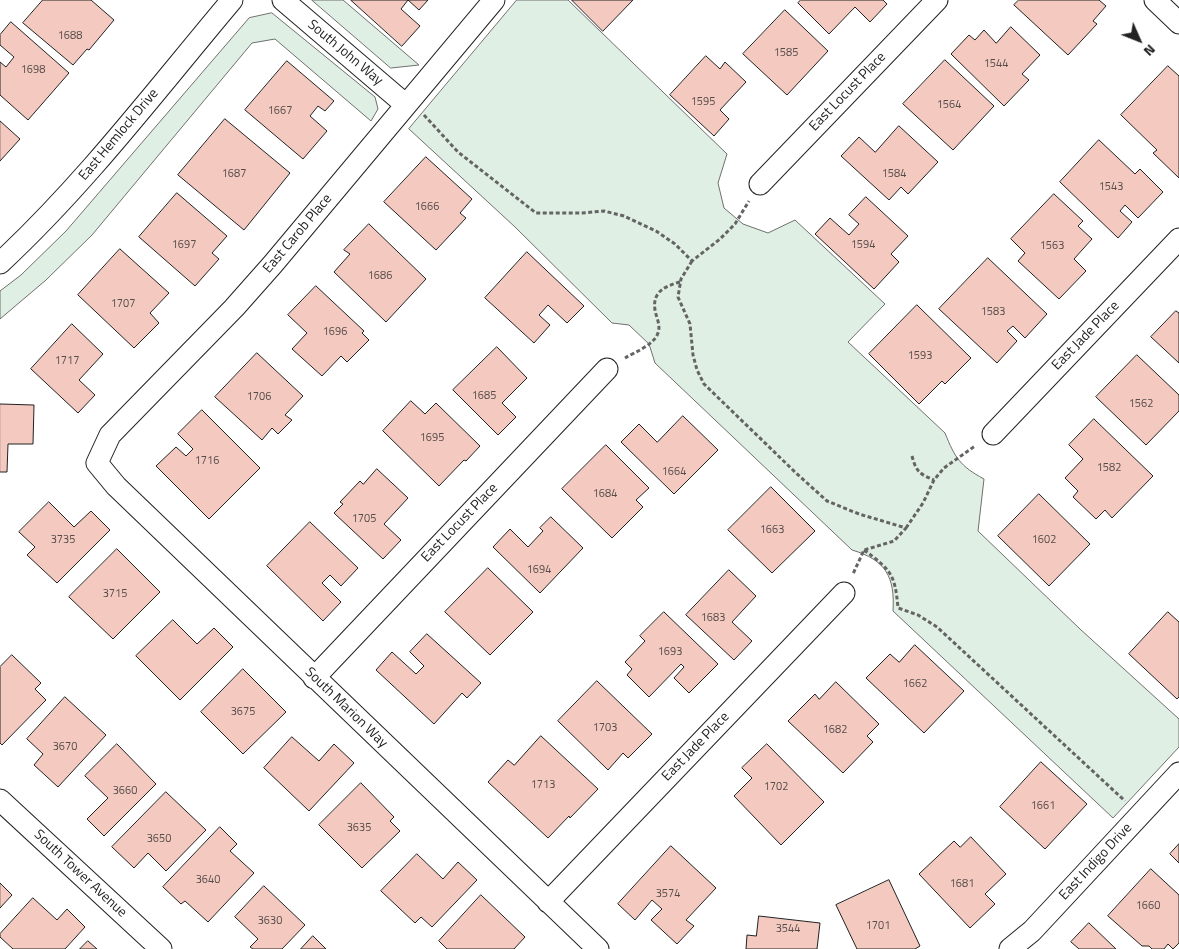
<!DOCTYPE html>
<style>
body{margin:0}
#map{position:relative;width:1179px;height:949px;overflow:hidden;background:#fff;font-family:"Titillium Web",sans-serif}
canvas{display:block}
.north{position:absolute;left:1114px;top:15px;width:50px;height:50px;-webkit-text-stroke:4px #fff;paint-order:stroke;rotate:134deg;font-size:14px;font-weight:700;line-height:20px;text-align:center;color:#222}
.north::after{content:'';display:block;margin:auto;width:18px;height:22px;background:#222;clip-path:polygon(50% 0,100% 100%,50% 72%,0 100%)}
</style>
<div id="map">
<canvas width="1179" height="949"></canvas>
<div class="north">N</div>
</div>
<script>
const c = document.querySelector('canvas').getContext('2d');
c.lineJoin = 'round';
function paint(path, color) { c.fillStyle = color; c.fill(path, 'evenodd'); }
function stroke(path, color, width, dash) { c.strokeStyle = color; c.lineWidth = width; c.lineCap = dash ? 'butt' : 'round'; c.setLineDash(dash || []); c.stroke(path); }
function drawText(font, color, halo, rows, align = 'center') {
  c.font = font + ' "Titillium Web",sans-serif'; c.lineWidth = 4; c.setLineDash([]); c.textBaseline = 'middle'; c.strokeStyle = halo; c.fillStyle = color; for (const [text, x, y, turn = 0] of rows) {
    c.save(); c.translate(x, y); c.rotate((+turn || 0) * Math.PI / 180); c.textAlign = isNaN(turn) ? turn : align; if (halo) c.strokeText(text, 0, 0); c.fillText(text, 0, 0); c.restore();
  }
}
const green = new Path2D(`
 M312 0H343L419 65 391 68Z
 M517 0H568L727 154 718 183 724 208 743 224 768 233 795 220 885 304 848 342 945 433C955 458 960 466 984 479L978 531 1080 629 1179 719V747L1113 818 893 611C895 577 886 560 852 550L655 363 649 344 629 325 612 323 515 227 409 129Z
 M272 13 375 97 378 109 371 121 275 39 252 43 92 235 46 280 0 319V291L21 275 66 231 249 18Z`);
const building = new Path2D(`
 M43 0H91L114 20 89 50 87 49 73 65 23 23Z
 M351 0H428L419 10 408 0 401 9 420 26 402 46Z
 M572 0H633L603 31Z
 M801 0H883L887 4 870 22 855 7 829 34 798 3Z
 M1019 0H1099L1106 6 1093 21 1097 24 1068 55 1014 5Z
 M785 10 828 51 787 95 743 54Z
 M11 22 69 73 28 120 0 95V62L6 67 14 57 0 45V35Z
 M1011 27 1040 55 1022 74 1029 80 1004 106 951 54 969 35 975 40 984 30 996 43Z
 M706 56 720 69 725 62 746 82 720 110 729 119 714 136 670 95Z
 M945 60 994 106 953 150 903 104Z
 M287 61 334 101 325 111 318 106 310 116 327 131 303 159 245 110Z
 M1168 66 1179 76V178L1153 153 1157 150 1121 115Z
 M225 119 290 173 244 230 178 175Z
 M0 121 20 139 0 161Z
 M899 126 938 162 908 194 901 187 889 200 841 156 859 137 875 152Z
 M1099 140 1135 174 1140 169 1163 192 1138 218 1125 205 1120 211 1132 222 1118 238 1060 182Z
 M426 157 472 199 460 213 466 218 436 250 384 202Z
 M177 193 227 236 212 253 219 259 195 286 139 237Z
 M1054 194 1083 221 1078 226 1092 239 1074 259 1086 271 1059 299 1018 261 1025 253 1011 239Z
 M866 197 908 236 891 254 899 262 874 289 815 234 830 218 849 235 859 224 849 215Z
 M369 224 426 279 386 322 334 272 350 254 344 250Z
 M120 249 169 293 150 313 159 323 134 348 78 295Z
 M527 252 584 306 567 323 548 305 539 315 550 325 534 343 485 298Z
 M988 258 1047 314 1025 338 1013 326 1007 331 1017 341 997 363 939 309Z
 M316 286 364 331 362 333 369 340 347 362 341 356 322 376 292 349 307 333 288 315Z
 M917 305 971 358 945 384 942 381 919 404 869 354Z
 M1176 311 1179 313V363L1151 337Z
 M72 324 103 354 79 380 95 395 78 413 31 369Z
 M497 347 527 378 502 403 516 417 498 435 453 390Z
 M257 353 303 396 285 415 292 420 278 434 272 428 262 440 215 397Z
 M1137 355 1179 395V411L1146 445 1096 397Z
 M411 401 425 414 436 403 480 446 466 461 464 460 439 486 383 431Z
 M0 404 34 405 33 444H8L7 472H0Z
 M202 410 260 468 209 519 156 466 176 447 186 456 193 449 178 434Z
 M683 416 718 450 674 494 621 442 639 424 657 442Z
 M1094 419 1153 476 1112 518 1105 510 1096 519 1073 497 1078 491 1065 478 1083 459 1069 445Z
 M606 445 649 488 636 500 643 507 612 538 562 489Z
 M377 469 408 498 384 524 401 540 383 559 334 513 343 504 340 502 360 481 363 484Z
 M771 487 815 531 772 573 728 530Z
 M1039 494 1090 544 1049 586 998 536Z
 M49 502 74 527 91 511 110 530 57 583 27 555 35 547 19 532Z
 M551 517 583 548 540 593 493 547 510 529 528 547 543 531 540 528Z
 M310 522 358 568 341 586 330 575 322 583 341 602 323 621 267 566Z
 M117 549 160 592 113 639 69 597Z
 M488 568 533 612 490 655 445 612Z
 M729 570 756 596 732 622 752 641 734 660 686 615Z
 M664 612 718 664 689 693 674 678 684 667 681 664 649 697 627 675 632 669 625 662 645 641 640 636Z
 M1168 612 1179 622V697L1177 699 1129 654Z
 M173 620 197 644 214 628 233 647 180 700 136 656Z
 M427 634 481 683 467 698 462 693 434 724 376 670 392 652 416 674 424 666 410 652Z
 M915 645 964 691 924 733 866 678 890 654 899 662Z
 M12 655 41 683 35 689 46 700 2 745 0 743V667Z
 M243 669 286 712 243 754 201 712Z
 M597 681 652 734 628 758 623 753 608 770 558 721Z
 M836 682 879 724 867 736 873 742 843 773 788 721 815 694 819 699Z
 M65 697 106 735 58 787 34 765 43 754 27 739Z
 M541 736 598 789 570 818 569 816 548 838 488 782 508 760 514 765Z
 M292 737 319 761 334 744 354 763 309 811 264 768Z
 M117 744 156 784 104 836 87 819 108 798 85 776Z
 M767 744 824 802 781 845 734 796 752 778 742 768Z
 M1041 762 1087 804 1045 849 1000 807Z
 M361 783 394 817 390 821 400 831 362 868 319 825Z
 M166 792 206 830 166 871 148 853 134 868 112 847Z
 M220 827 237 844 230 851 254 873 208 922 185 901 181 904 163 887Z
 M971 837 1006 874 985 894 995 904 970 928 919 874 954 841 960 847Z
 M1179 844V863L1170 854Z
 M671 846 716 888 686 920 694 926 677 944 651 920 662 909 652 900 635 920 618 904Z
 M417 854 443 879 458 862 477 880 432 927 421 917 415 923 381 891Z
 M1151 869 1179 895V943L1173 949 1168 944 1164 949H1152L1149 946H1142L1108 916Z
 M889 880 920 946 915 949H857L836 905Z
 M0 883 12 895 0 908Z
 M264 886 305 925 282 949H253L250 947 258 939 235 917Z
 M481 895 525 937 514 949H447L439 941Z
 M33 898 57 920 67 909 85 927 65 949H13L0 937V934Z
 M759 916 820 923 817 949H746L747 935 756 936Z
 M1089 923 1116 949H1079L1071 942Z
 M313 936 326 949H301Z
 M88 941 97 949H80Z`);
const path = new Path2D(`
 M424 115 458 152 536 213H582L604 211 624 216 656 231 675 244 692 261 720 239 735 224 749 201
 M692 261 681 279 678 297 690 324 693 355 697 370 704 384 796 473 827 501 859 514 906 528 894 541 864 550 853 574
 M625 358C635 352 654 345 658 333 661 325 656 317 655 310 652 291 666 286 680 282
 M912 456C916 471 919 474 934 480
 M906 528 923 503 934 480 944 468 975 446
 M864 550C891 570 895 574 898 608L918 615 937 627 1125 801`);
const minor = new Path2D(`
 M283 0 406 105
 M494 0 273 264 234 308 110 435 97 463 116 486 598 949
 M1155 0 1179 23
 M760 184 937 0
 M0 263C86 183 157 89 232 0
 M993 434 1179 239
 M314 678 607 369
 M0 800 161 949
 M548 902 844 593
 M1010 949 1032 931 1179 773`);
const numberNames = [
 ["1688",70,36],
 ["1585",786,53],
 ["1544",996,64],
 ["1698",33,70],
 ["1595",703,102],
 ["1564",949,105],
 ["1667",280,111],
 ["1687",234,174],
 ["1584",894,174],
 ["1543",1111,187],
 ["1666",427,207],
 ["1697",184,245],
 ["1594",863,245],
 ["1563",1052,246],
 ["1686",380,276],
 ["1707",123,304],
 ["1583",993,312],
 ["1696",335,332],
 ["1593",920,356],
 ["1717",67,361],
 ["1685",484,396],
 ["1706",259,397],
 ["1562",1141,404],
 ["1695",432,438],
 ["1716",207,461],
 ["1582",1109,468],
 ["1664",674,472],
 ["1684",605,494],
 ["1705",364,519],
 ["1663",772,530],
 ["3735",63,540],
 ["1602",1044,540],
 ["1694",539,570],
 ["3715",115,594],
 ["1683",713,618],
 ["1693",670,652],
 ["1662",915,684],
 ["3675",243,712],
 ["1703",605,728],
 ["1682",835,730],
 ["3670",65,747],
 ["1713",543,785],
 ["1702",776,787],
 ["3660",125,791],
 ["1661",1043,806],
 ["3635",359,828],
 ["3650",159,839],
 ["3640",208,880],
 ["1681",962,884],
 ["3574",668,894],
 ["1660",1148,906],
 ["3630",270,921],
 ["1701",878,926],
 ["3544",788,929]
];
const streetNames = [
 ["South John Way",345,53,40],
 ["East Locust Place",848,92,-46],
 ["East Hemlock Drive",119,135,-50],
 ["East Carob Place",298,234,-50],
 ["East Jade Place",1086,336,-46],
 ["East Locust Place",460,523,-46],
 ["South Marion Way",346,708,44],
 ["East Jade Place",696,747,-46],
 ["East Indigo Drive",1096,862,-47],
 ["South Tower Avenue",80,874,43]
];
paint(green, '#e0efe3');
stroke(green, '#6f6f6f', 1);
paint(building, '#f3c9c0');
stroke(building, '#222', 1);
stroke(minor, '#222', 23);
stroke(path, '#646464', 3, [4, 2.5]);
stroke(minor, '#fff', 21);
drawText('11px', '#564c4a', null, numberNames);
drawText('14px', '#222', '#fff', streetNames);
</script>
